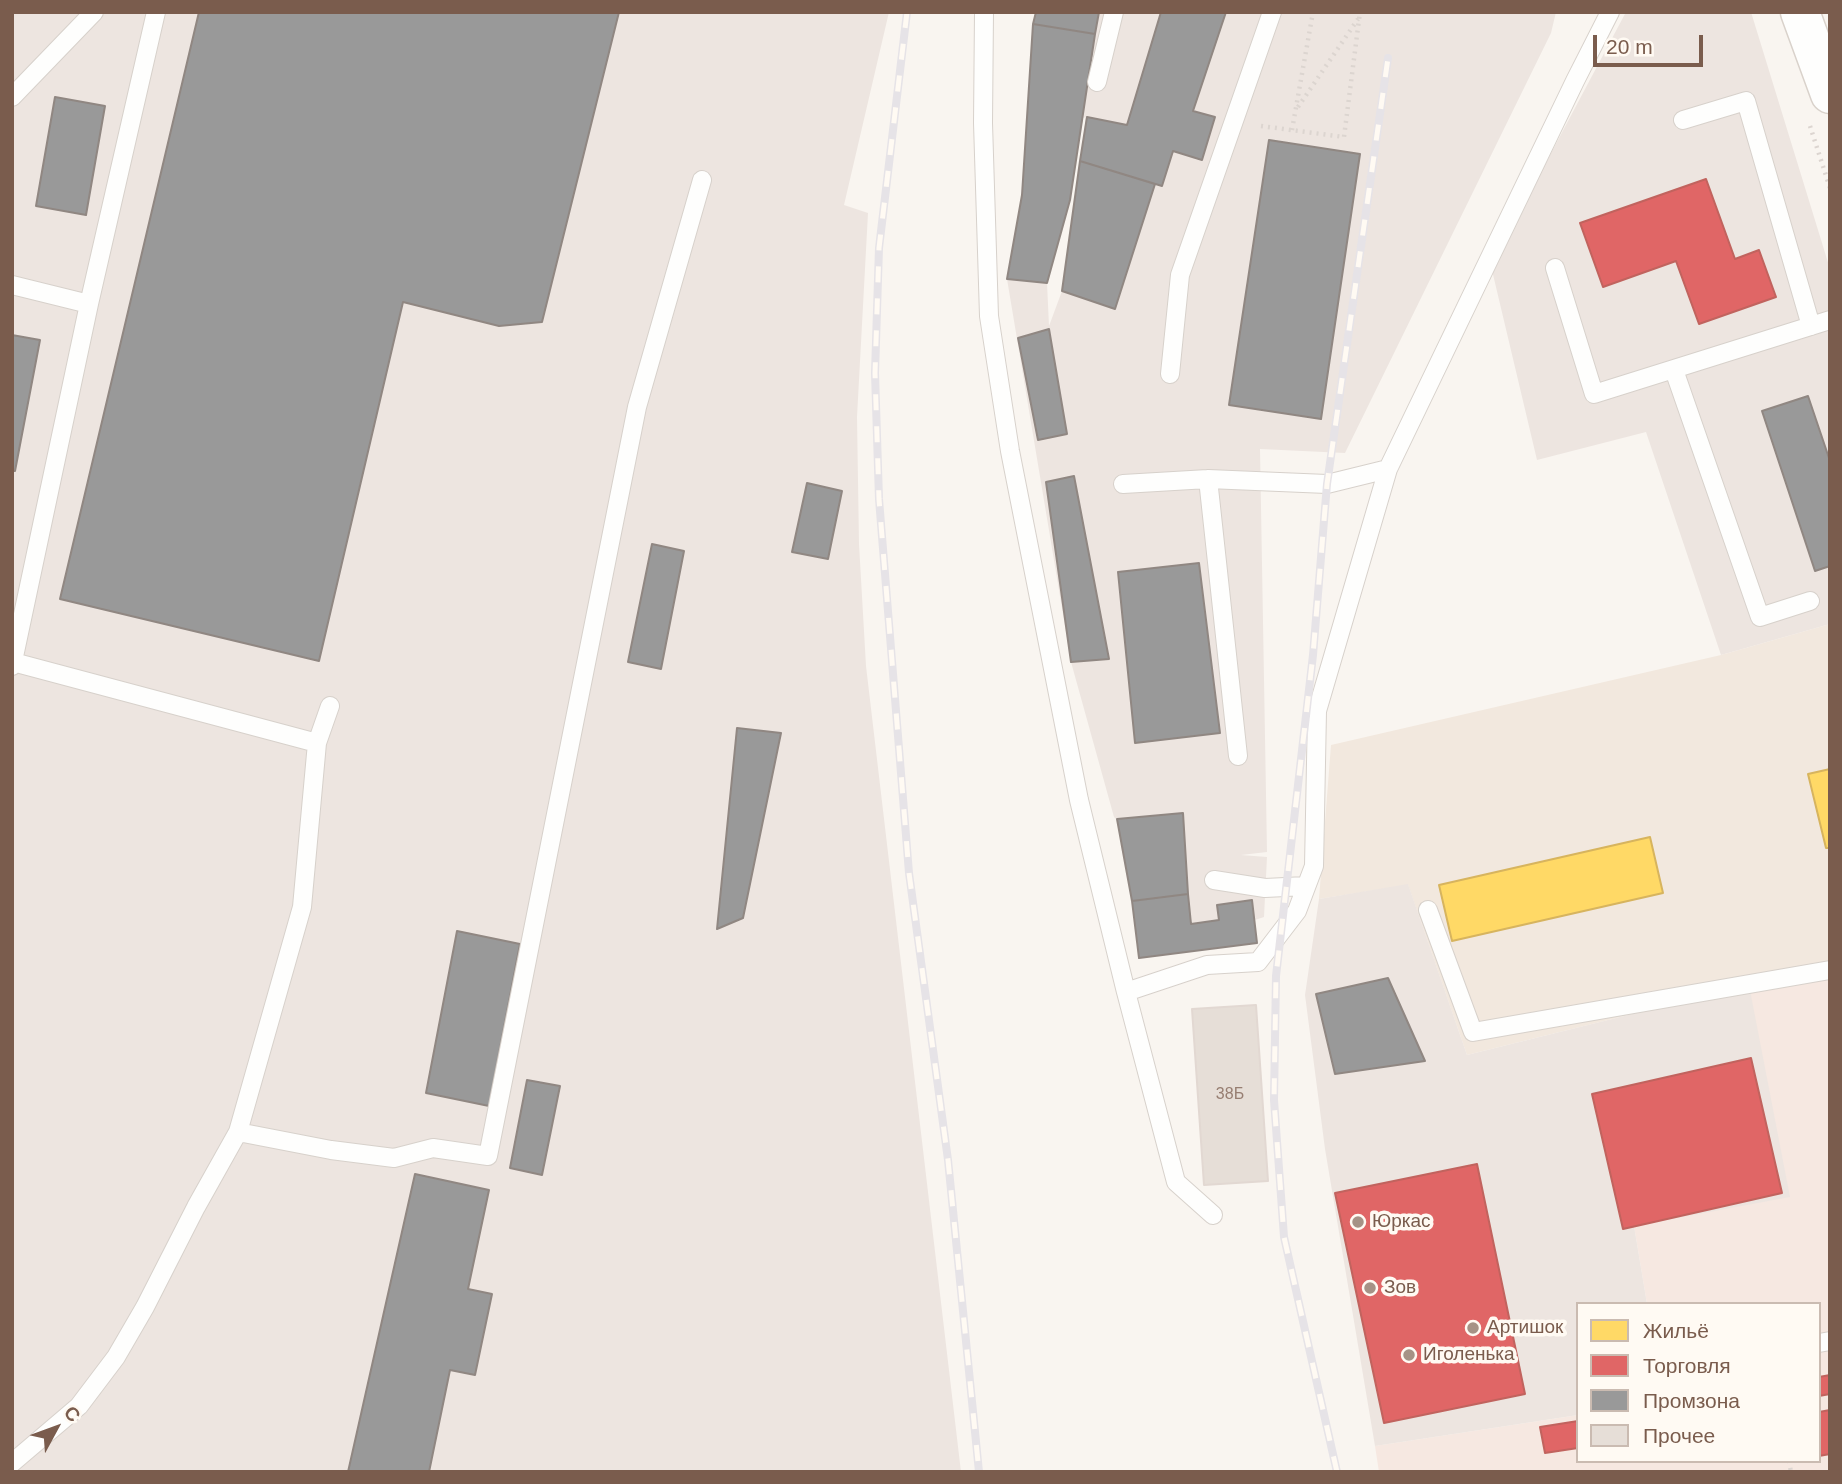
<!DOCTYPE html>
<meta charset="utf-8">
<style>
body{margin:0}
#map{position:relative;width:1842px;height:1484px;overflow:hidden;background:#f9f5f0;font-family:Arial,sans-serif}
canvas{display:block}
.frame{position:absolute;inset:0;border:14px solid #7a5c4d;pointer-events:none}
.legend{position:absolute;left:1576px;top:1302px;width:245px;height:161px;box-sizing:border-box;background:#fffaf3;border:2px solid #cabbb1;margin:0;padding:9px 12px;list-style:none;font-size:21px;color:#7a5c4d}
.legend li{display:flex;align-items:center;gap:14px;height:35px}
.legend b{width:35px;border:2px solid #cabbb1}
.north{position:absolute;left:21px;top:1393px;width:70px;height:70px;-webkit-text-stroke:5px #fffaf3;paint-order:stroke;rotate:49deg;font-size:19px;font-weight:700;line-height:28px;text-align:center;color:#7a5c4d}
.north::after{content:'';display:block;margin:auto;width:24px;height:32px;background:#7a5c4d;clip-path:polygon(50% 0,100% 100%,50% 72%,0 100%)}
.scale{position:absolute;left:1593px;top:35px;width:110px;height:32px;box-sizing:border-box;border:4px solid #7a5c4d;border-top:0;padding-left:9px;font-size:21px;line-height:24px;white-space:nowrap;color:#7a5c4d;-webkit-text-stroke:5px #fffaf3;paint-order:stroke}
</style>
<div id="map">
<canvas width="1842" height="1484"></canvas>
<div class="frame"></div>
<ul class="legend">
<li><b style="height:19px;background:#ffd966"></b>Жильё</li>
<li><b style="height:19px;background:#e06666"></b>Торговля</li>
<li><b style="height:19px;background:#999"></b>Промзона</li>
<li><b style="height:19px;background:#e6ded7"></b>Прочее</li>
</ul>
<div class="north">С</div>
<div class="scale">20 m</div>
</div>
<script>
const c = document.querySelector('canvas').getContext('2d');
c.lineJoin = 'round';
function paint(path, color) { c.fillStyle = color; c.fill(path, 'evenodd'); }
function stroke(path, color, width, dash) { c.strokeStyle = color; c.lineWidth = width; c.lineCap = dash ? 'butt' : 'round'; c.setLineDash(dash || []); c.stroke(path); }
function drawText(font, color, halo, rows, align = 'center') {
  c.font = font + ' Arial,sans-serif'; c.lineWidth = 7; c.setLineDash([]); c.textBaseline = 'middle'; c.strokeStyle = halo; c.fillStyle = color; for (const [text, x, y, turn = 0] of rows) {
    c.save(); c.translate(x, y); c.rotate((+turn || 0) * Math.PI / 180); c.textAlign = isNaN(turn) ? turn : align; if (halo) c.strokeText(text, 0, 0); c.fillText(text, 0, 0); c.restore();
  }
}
const residential = new Path2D(`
 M1830 624V965L1467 1055 1408 885 1319 899 1331 745 1721 655Z`);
const commercial = new Path2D(`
 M1830 965V1472H1379L1375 1446 1578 1415V1461H1819V1304H1647L1634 1226 1749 985Z`);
const industrial = new Path2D(`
 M12 12H889L844 205 868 213 857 417 859 544 866 666 961 1472H12Z
 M1036 12H1556L1551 33 1345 453 1260 449 1267 852 1241 855 1267 857 1264 917 1139 958 1132 901 1117 820 1114 817 1071 662 1007 279 1022 195ZM1086 117 1062 291 1049 326 1047 283 1070 200 1083 118Z
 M1626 12H1751L1830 269V624L1721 655 1646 432 1537 460 1491 266Z
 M1408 884 1467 1055 1749 985 1790 1197 1634 1226 1647 1304H1578V1415L1375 1446 1325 1149 1305 995 1319 899Z`);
const homes = new Path2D(`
 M1830 769V848H1826L1808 774Z
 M1650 837 1663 893 1452 941 1439 885Z`);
const shops = new Path2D(`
 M1706 179 1735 259 1759 250 1776 297 1699 324 1676 261 1603 287 1580 223Z
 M1751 1058 1782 1193 1623 1229 1592 1094Z
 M1477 1164 1525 1394 1384 1423 1335 1193Z
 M1830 1375V1394L1819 1396V1377Z
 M1830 1410V1454L1819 1456V1412Z
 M1578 1421V1448L1545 1453 1540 1427Z`);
const industry = new Path2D(`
 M199 12H619L542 322 499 326 403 302 319 661 60 599Z
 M1036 12H1099L1095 34 1033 24Z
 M1161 12H1226L1193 111 1215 117 1202 160 1173 151 1162 186 1080 161 1087 117 1127 125Z
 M1033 24 1095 34 1070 200 1047 283 1007 279 1022 195Z
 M55 97 105 106 86 215 36 206Z
 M1269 140 1360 154 1321 419 1229 405Z
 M1080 161 1155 184 1115 309 1062 291Z
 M1049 329 1067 434 1038 440 1018 338Z
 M12 335 40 340 15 471H12Z
 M1808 396 1830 461V566L1815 571 1762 411Z
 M1074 476 1109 659 1071 662 1046 482Z
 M807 483 842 491 828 559 792 552Z
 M652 544 684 551 661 669 628 662Z
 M1199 563 1220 733 1135 743 1118 572Z
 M737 728 781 733 743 918 717 929Z
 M1183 813 1188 894 1132 901 1117 819Z
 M1188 894 1191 924 1219 920 1217 905 1252 900 1257 943 1139 958 1132 901Z
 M457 931 520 944 489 1106 426 1093Z
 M1388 978 1425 1061 1335 1074 1316 994Z
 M527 1080 560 1086 542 1175 510 1168Z
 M415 1174 489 1190 468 1289 492 1294 475 1375 450 1370 429 1472H348Z`);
const building = new Path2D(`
 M1256 1005 1268 1181 1204 1185 1192 1009Z`);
const path = new Path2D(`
 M1298 107 1358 19
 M1261 126 1344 137 1360 12
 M1810 126 1830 188
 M1292 130 1313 12
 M1789 1461 1791 1472`);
const service = new Path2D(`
 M984 12 983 123 989 316 1010 451 1079 800 1126 992 1207 965 1258 962 1297 911 1314 866 1317 711 1388 469
 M1097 82 1114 12
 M12 97 94 12
 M1683 120 1746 101 1811 326
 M1555 268 1594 394 1830 320
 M12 285 89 304
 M1674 370 1760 617 1810 601
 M1170 374 1180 275 1272 12
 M1208 479 1238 756
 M1123 484 1208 479 1327 484 1388 469 1575 81 1610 12
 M13 662 317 743
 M12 666 89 304 156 12
 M1214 880 1265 888 1306 886
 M1428 910 1473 1032 1830 970
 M1126 992 1176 1182 1213 1215
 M238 1132 331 1150 394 1158 433 1148 488 1156 637 407 702 180
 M1819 1343 1830 1341
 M12 1463 79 1406 116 1357 145 1307 196 1207 238 1132 302 907 317 743 330 706`);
const secondary = new Path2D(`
 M1800 12 1830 94`);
const rail = new Path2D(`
 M907 12 879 248 875 373 879 499 909 873 948 1160 979 1472
 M1337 1472 1284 1237 1274 1100 1276 976 1313 655 1327 484 1388 58`);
const markers = [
 [1358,1222,7,"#a69286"],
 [1370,1288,7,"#a69286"],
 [1473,1328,7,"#a69286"],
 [1409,1355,7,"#a69286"]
];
const numberNames = [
 ["38Б",1230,1095]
];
const poiNames = [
 ["Юркас",1372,1222],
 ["Зов",1384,1288],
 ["Артишок",1487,1328],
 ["Иголенька",1423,1355]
];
paint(residential, '#f2e8de');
paint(commercial, '#f6e8e1');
paint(industrial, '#ede5e0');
paint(homes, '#ffd966');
stroke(homes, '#d7b45e', 2);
paint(shops, '#e06666');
stroke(shops, '#c1635e', 2);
paint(industry, '#999');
stroke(industry, '#908782', 2);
paint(building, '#e6ded7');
stroke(building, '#e2d8d2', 2);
stroke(service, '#d7d1cb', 20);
stroke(secondary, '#d9d2cb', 41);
stroke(path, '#dcd5d0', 4.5, [2, 5]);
stroke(service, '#fefefd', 18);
stroke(secondary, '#fefefd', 38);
stroke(rail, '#e6e3e7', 8);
stroke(rail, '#fffaf3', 5, [16]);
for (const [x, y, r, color] of markers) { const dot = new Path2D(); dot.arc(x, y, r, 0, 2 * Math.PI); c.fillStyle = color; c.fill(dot); stroke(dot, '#fffaf3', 2.5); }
drawText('16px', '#977e72', null, numberNames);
drawText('19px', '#7a5c4d', '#fffaf3', poiNames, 'left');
</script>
